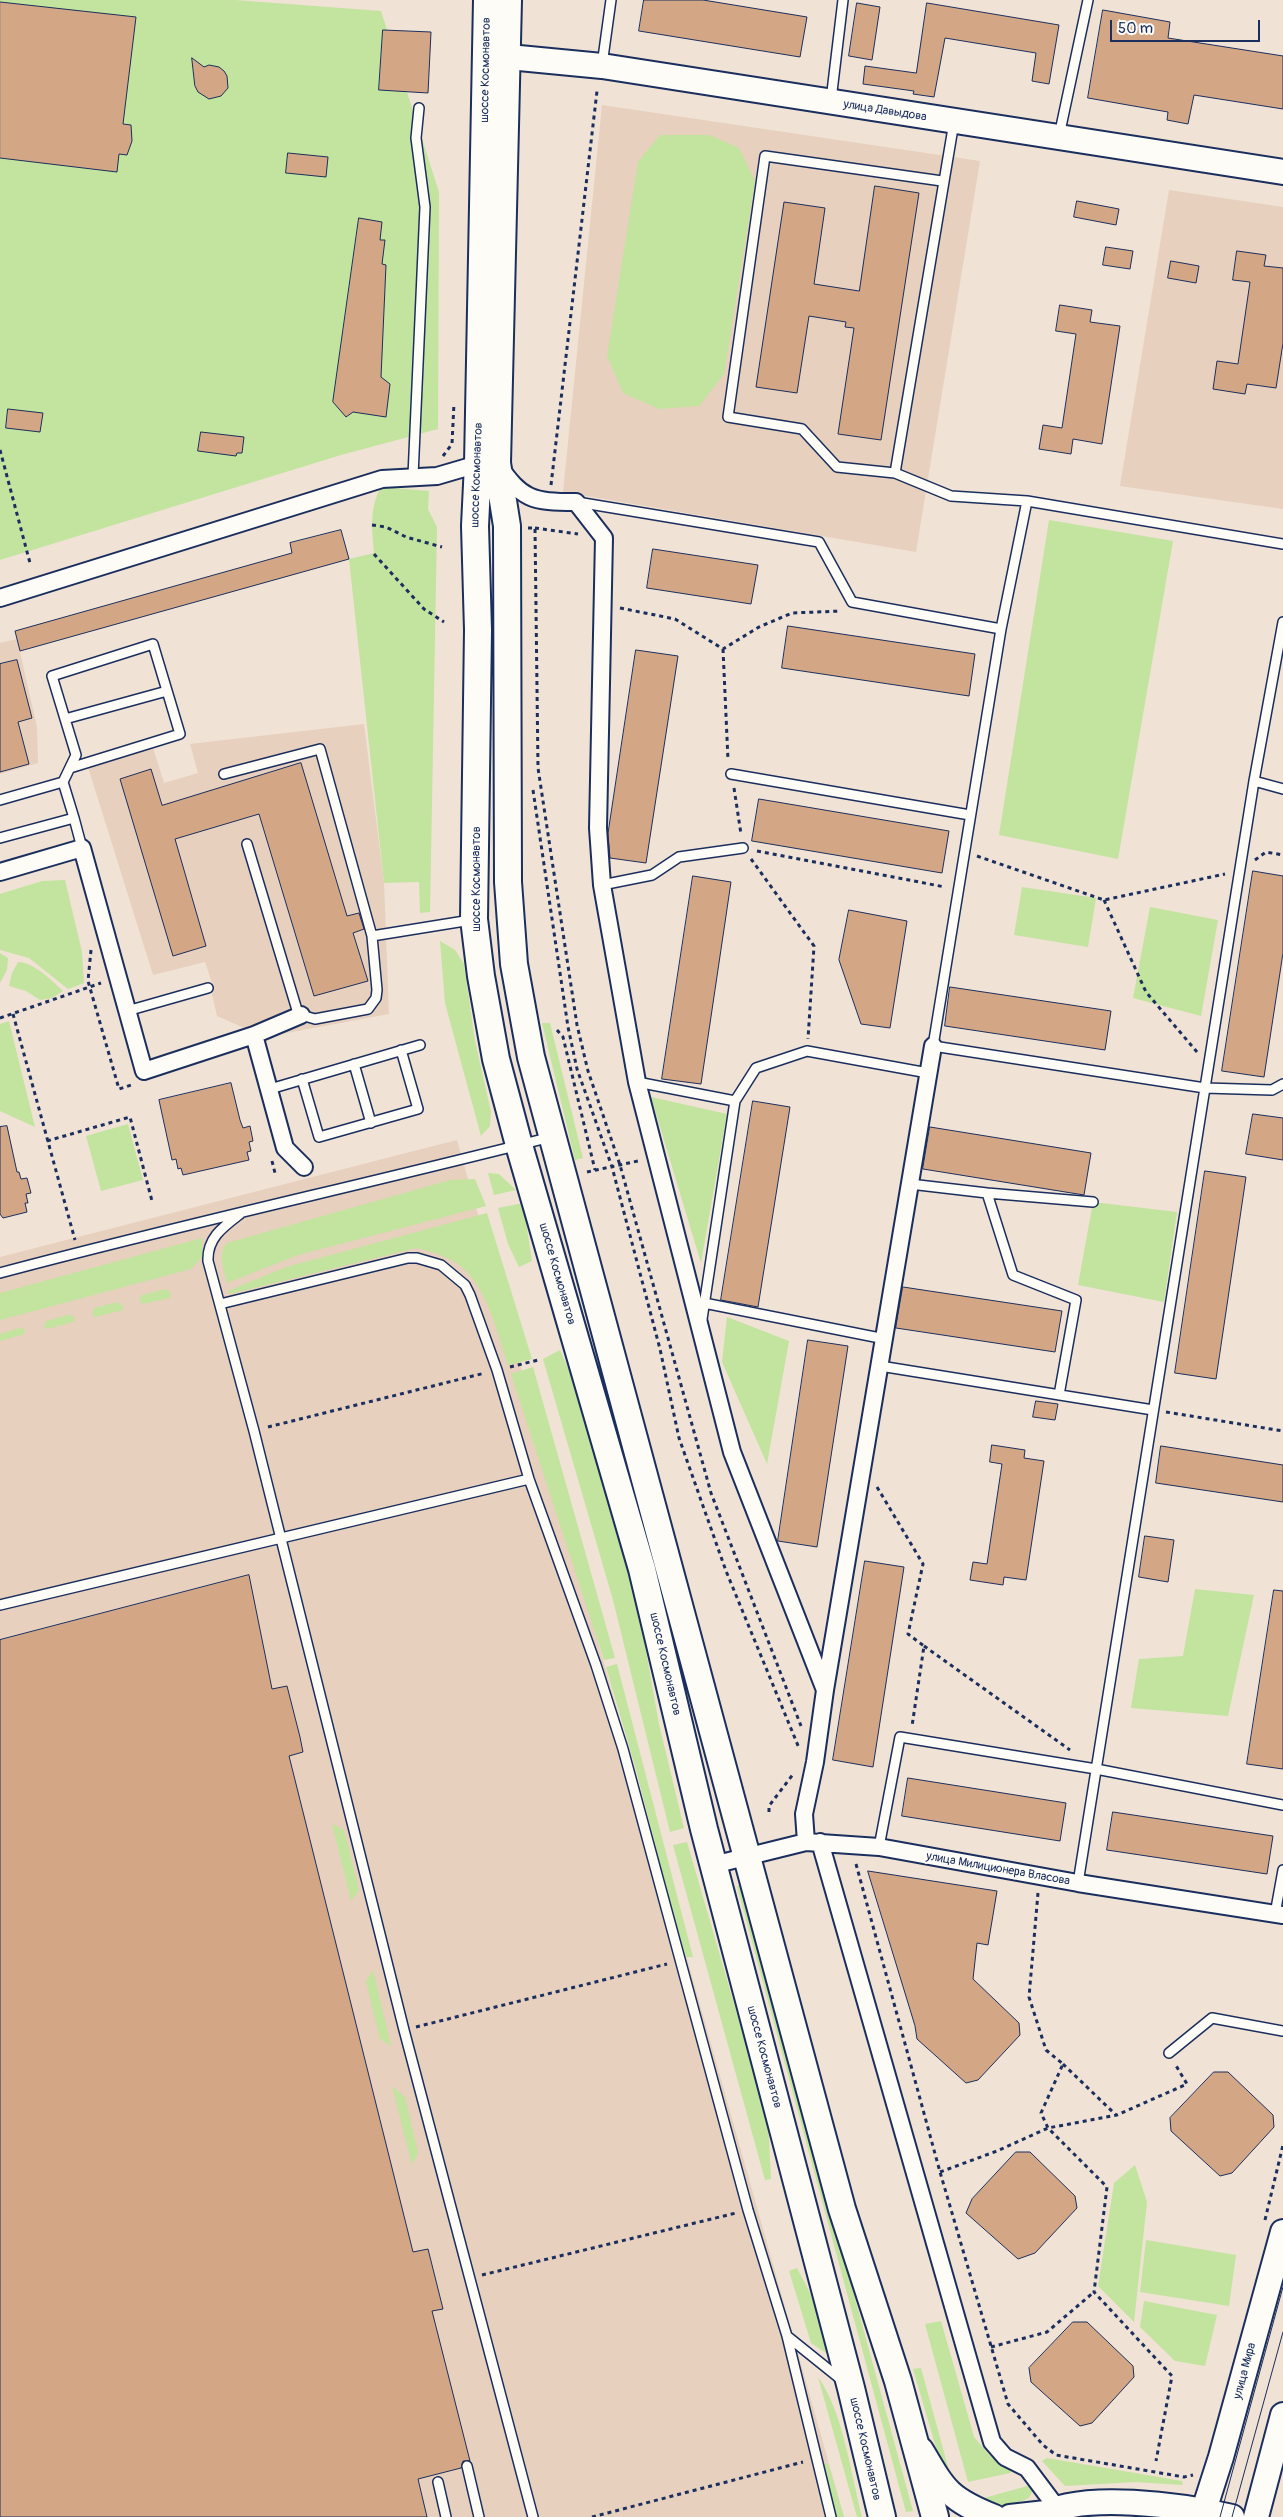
<!DOCTYPE html>
<meta charset="utf-8">
<style>
body{margin:0}
#map{position:relative;width:1283px;height:2517px;overflow:hidden;background:#f0e2d5;font-family:Pangolin,sans-serif}
canvas{display:block}
.scale{position:absolute;left:1110px;top:20px;width:150px;height:22px;box-sizing:border-box;border:2px solid #1b2f5e;border-top:0;padding-left:6px;font-size:15px;line-height:18px;white-space:nowrap;color:#1b2f5e;-webkit-text-stroke:4px #fdfcf7;paint-order:stroke}
</style>
<div id="map">
<canvas width="1283" height="2517"></canvas>
<div class="scale">50 m</div>
</div>
<script>
const c = document.querySelector('canvas').getContext('2d');
c.lineJoin = 'round';
function paint(path, color) { c.fillStyle = color; c.fill(path, 'evenodd'); }
function stroke(path, color, width, dash) { c.strokeStyle = color; c.lineWidth = width; c.lineCap = dash ? 'butt' : 'round'; c.setLineDash(dash || []); c.stroke(path); }
function drawText(font, color, halo, rows, align = 'center') {
  c.font = font + ' Pangolin,sans-serif'; c.lineWidth = 4; c.setLineDash([]); c.textBaseline = 'middle'; c.strokeStyle = halo; c.fillStyle = color; for (const [text, x, y, turn = 0] of rows) {
    c.save(); c.translate(x, y); c.rotate((+turn || 0) * Math.PI / 180); c.textAlign = isNaN(turn) ? turn : align; if (halo) c.strokeText(text, 0, 0); c.fillText(text, 0, 0); c.restore();
  }
}
const built = new Path2D(`
 M602 105 980 161 916 552 563 492Z
 M1169 190 1283 207V509L1120 486Z
 M17 639 37 727 38 763 0 774V643Z
 M364 724 384 883 389 1014 265 1037 217 1016 211 990 213 986 205 962 153 975 88 767 153 748 164 783 198 773 190 744Z
 M457 1140 844 2517H0V1257Z`);
const green = new Path2D(`
 M0 0H235L381 11 439 192 438 429 341 455 0 560Z
 M660 135H709L739 148 755 181 724 374 699 406 659 409 623 393 607 356 638 162Z
 M381 487 429 491 428 509 437 527 430 912 420 913 419 882 384 883 349 559 374 553C372 530 369 508 381 487Z
 M1049 520 1173 541 1118 859 999 835Z
 M65 880 82 952 84 983 68 989 29 958 0 950V894L42 881Z
 M1022 887 1096 898 1088 947 1014 935Z
 M1150 907 1218 920 1201 1016 1133 998Z
 M440 941 455 950 464 964 475 1041 491 1112 490 1126 481 1136 445 1003Z
 M0 953 8 958 7 970 0 983Z
 M18 962C35 963 51 980 63 991L52 998 40 1000 26 991 9 986 12 973Z
 M9 1021 35 1127 0 1111V1024Z
 M542 1023H550L583 1158 575 1160Z
 M651 1097 727 1114 701 1263Z
 M128 1124 143 1180 101 1191 86 1136Z
 M488 1173 499 1174 516 1190 494 1195Z
 M475 1179 486 1206 298 1255 227 1283C224 1269 217 1255 227 1243L450 1180Z
 M1093 1202 1177 1212 1164 1302 1078 1285Z
 M523 1203 532 1261 519 1267 508 1244 498 1208Z
 M487 1213 532 1359 508 1365C498 1335 488 1292 465 1270 453 1257 432 1252 416 1248L238 1292 229 1294 228 1291 286 1267Z
 M202 1238 203 1256 191 1269 0 1320V1293Z
 M165 1289 171 1292 170 1298 142 1304 139 1299 142 1295Z
 M118 1302 123 1306V1310L95 1317 92 1315 94 1308Z
 M68 1315H72L75 1320 73 1322 47 1329 44 1327 46 1321Z
 M727 1317 789 1341 767 1464 722 1362Z
 M19 1328 25 1329 24 1334 0 1341V1334Z
 M560 1350 588 1414 639 1612 659 1724 684 1828 670 1832 613 1600 543 1359Z
 M533 1367 615 1658 604 1660 511 1374Z
 M1195 1589 1254 1595 1228 1716 1131 1708 1139 1659 1183 1656Z
 M617 1664 693 1957H684L636 1770 606 1667Z
 M332 1824 344 1830 359 1890 351 1901Z
 M687 1842 768 2121 771 2179 765 2180 673 1845Z
 M742 1885 913 2511 906 2512 737 1886Z
 M373 1970 391 2046 380 2039 366 1981Z
 M392 2086 405 2097 418 2153 412 2165Z
 M1135 2165 1147 2202 1134 2322 1098 2286 1114 2183Z
 M1146 2240 1236 2255 1229 2306 1140 2292Z
 M797 2268 825 2322 832 2357 811 2343 789 2271Z
 M1144 2301 1217 2315 1205 2366 1175 2361 1140 2327Z
 M941 2321 974 2437 991 2457 1014 2465 1010 2473 968 2482 925 2324Z
 M921 2368 951 2478 942 2468 913 2369Z
 M818 2377C843 2412 851 2474 862 2517H857Z
 M1047 2458 1182 2481 1183 2485 1135 2482 1065 2486 1042 2461Z
 M828 2463 844 2517H837L823 2464Z
 M1031 2485 1032 2492 1029 2498C1010 2507 994 2508 973 2501Z`);
const building = new Path2D(`
 M644 0H703L807 17 800 57 639 31Z
 M0 2 136 17 123 124 131 125 132 141 127 155 119 154 117 172 0 158Z
 M857 3 880 7 872 60 849 56Z
 M927 3 1059 25 1049 84 1032 81 1036 53 945 38 934 97 913 94 914 91 863 84 865 66 916 73Z
 M1103 10 1170 22 1168 38 1283 56V109L1194 95 1188 124 1167 120 1168 112 1088 98Z
 M383 30 431 32 428 93 379 90Z
 M192 58 204 67 209 65 219 67 224 71 227 76 228 88 221 96 209 99 198 92 195 86Z
 M288 153 328 157 326 177 286 173Z
 M875 186 919 193 881 440 838 434 854 328 845 327 846 322 809 316 797 393 756 387 784 202 825 208 814 284 859 291Z
 M1077 201 1119 209 1116 225 1074 217Z
 M359 218 382 222 380 240H385L382 264 386 265 381 377 390 384 386 417 353 412 346 417 333 402Z
 M1106 247 1133 251 1130 269 1103 265Z
 M1237 251 1266 255 1264 266 1283 268V343L1276 388 1247 384 1245 394 1213 389 1217 361 1238 364 1250 282 1233 280Z
 M1171 261 1199 266 1196 283 1168 278Z
 M1060 305 1092 310 1090 322 1120 326 1102 444 1073 439 1071 454 1039 449 1043 425 1062 428 1076 334 1056 331Z
 M8 409 43 413 40 432 6 428Z
 M201 432 244 437 242 453H237L236 456 198 451Z
 M341 530 349 559 20 651 15 631 292 553 290 543Z
 M653 549 758 565 751 604 647 588Z
 M788 626 975 654 969 696 782 668Z
 M636 650 678 656 646 863 610 858 608 834Z
 M17 660 32 718 18 722 29 764 0 772V664Z
 M301 763 347 916 359 913 364 929 353 933 368 981 314 996 259 814 175 839 206 946 173 956 120 779 151 769 162 805Z
 M759 799 949 831 942 873 752 841Z
 M1253 871 1283 876V953L1264 1077 1222 1071Z
 M693 876 731 882 701 1084 662 1079Z
 M849 910 907 921 890 1028 861 1024 839 960Z
 M950 987 1111 1011 1105 1050 945 1026Z
 M231 1083 240 1120 243 1128 250 1126 253 1141 249 1142 251 1151 247 1152 249 1160 183 1175 181 1168 178 1169 176 1159 172 1160 159 1100Z
 M753 1101 790 1107 758 1307 721 1300Z
 M1253 1114 1283 1118V1160L1246 1154Z
 M7 1126 17 1172H19L21 1179 27 1178 31 1193 26 1194 28 1203H25L27 1212 3 1218 0 1214V1127Z
 M930 1127 1091 1153 1084 1195 923 1169Z
 M1205 1171 1246 1177 1216 1379 1175 1373Z
 M903 1287 1062 1311 1055 1352 896 1328Z
 M808 1340 848 1346 817 1547 778 1541Z
 M1036 1401 1058 1404 1055 1420 1033 1417Z
 M992 1445 1025 1450 1024 1458 1044 1461 1026 1580 1004 1577 1003 1585 970 1580 973 1562 987 1564 1002 1464 990 1462Z
 M1161 1446 1283 1465V1502L1156 1483Z
 M1145 1536 1174 1540 1168 1582 1139 1577Z
 M865 1561 904 1567 873 1767 833 1760Z
 M249 1575 272 1689 287 1686 300 1737 303 1752 289 1756 413 2252 428 2249 443 2309 432 2311 470 2461H463L461 2468 418 2479 427 2517H0V1640Z
 M1274 1590 1283 1591V1769L1247 1764Z
 M908 1778 1066 1803 1060 1841 902 1816Z
 M1113 1812 1273 1836 1267 1874 1107 1850Z
 M868 1871 997 1891 988 1945 977 1943 973 1979 1019 2023 1020 2035 978 2080 966 2083 917 2039 915 2026Z
 M1214 2072H1228L1273 2115 1274 2127 1232 2173 1220 2176 1171 2131 1170 2118Z
 M1016 2152H1030L1075 2196 1077 2208 1035 2253 1018 2259 966 2213 972 2199Z
 M1073 2322H1087L1133 2366 1134 2377 1092 2423 1080 2426 1031 2382 1029 2368Z`);
const path = new Path2D(`
 M0 450 30 563
 M443 456 452 444 454 403
 M551 485 597 91
 M372 525 386 527 406 537 442 547
 M528 528H535L538 768 577 1025 588 1071 620 1165 711 1493 801 1726
 M535 528 578 534
 M374 554 424 609 444 622
 M620 608 675 619 723 649 759 627 792 613 841 611
 M723 649 728 760
 M734 788 741 834
 M533 790 568 1027 577 1069 612 1167 660 1349 679 1438 726 1571 799 1748
 M757 851 945 887
 M977 856 1104 900 1225 874
 M751 859 814 946 808 1039
 M1255 860 1266 852 1283 855
 M1104 900 1146 992 1197 1052
 M91 950 88 981 119 1089 134 1084
 M13 1014 75 1240
 M0 1018 101 983
 M557 1030 563 1037 595 1170
 M47 1141 130 1117 152 1201
 M272 1161 275 1173
 M587 1172 638 1161
 M510 1367 538 1360
 M1166 1412 1283 1431
 M268 1427 485 1373
 M877 1487 923 1564 908 1634 924 1646 912 1726
 M924 1646 1070 1750
 M769 1812V1806L794 1773
 M856 1864 940 2172 1008 2404 1043 2445 1056 2455 1184 2477 1193 2475
 M1038 1893 1029 1997 1046 2050 1063 2064 1041 2113 1048 2128 1107 2187 1094 2292 1172 2376 1156 2461
 M416 2027 667 1964
 M1063 2064 1116 2115
 M940 2172 997 2151 1048 2128 1117 2115 1187 2084 1175 2064
 M1265 2220 1283 2145
 M482 2275 736 2213
 M991 2347 1047 2332 1094 2292
 M592 2517 803 2462`);
const lane = new Path2D(`
 M602 65 611 0
 M831 100 843 0
 M1059 136 1088 0
 M942 181 765 156 728 417 802 429 837 467 895 473 954 122
 M895 473 951 496 1027 501
 M413 476 425 207 416 138 419 108
 M577 502 819 542 852 602 1001 629
 M1283 544 1027 501 1001 629 933 1046 1205 1088 1272 1090 1283 1084
 M65 719 167 691
 M224 774 320 749 372 936 377 990 376 998 368 1009 315 1019 301 1015 297 1010 247 844
 M731 774 970 815
 M1254 781 1283 789
 M63 782 76 755 52 676 153 644 180 734 70 768
 M0 800 63 782 74 818
 M0 838 74 818 82 848
 M602 885 652 875 679 857 743 848
 M372 936 471 920
 M127 1011 208 988
 M354 1064 371 1123
 M302 1079 319 1137 418 1109 401 1050
 M637 1082 735 1101
 M270 1089 420 1045
 M910 1184 987 1193 1013 1275 1076 1300 1059 1395
 M987 1193 1093 1202
 M240 1214C223 1227 207 1238 208 1261L254 1431 404 2030 533 2517
 M0 1273C183 1224 367 1184 551 1137
 M704 1303 885 1339
 M220 1304 408 1258H417L441 1265 465 1285 470 1295 497 1370 529 1479 596 1665 623 1749 748 2210 787 2336 831 2517
 M702 1319 735 1101 756 1068 807 1051 928 1073
 M880 1366 1153 1410
 M0 1605 529 1479
 M879 1847 900 1737 1096 1769 1283 1805
 M1078 1883 1254 781 1283 622
 M1275 1914 1283 1870
 M1169 2053 1212 2018 1283 2031
 M787 2336 843 2381
 M467 2466 479 2517
 M438 2482 446 2517`);
const street = new Path2D(`
 M0 598 382 479 437 476 478 464 497 463C522 500 532 502 576 502L604 538 598 828 602 885 637 1082 732 1452 825 1690 815 1762 804 1814 806 1842
 M0 872 82 848 144 1071 254 1035 301 1015
 M254 1035 285 1148 304 1167
 M825 1690 933 1046
 M820 1842 992 2442 1005 2457 1027 2468 1057 2508
 M713 1865 806 1842 879 1847 1078 1883 1283 1915`);
const secondary = new Path2D(`
 M488 55 602 66 1283 172
 M921 2450C945 2491 949 2499 994 2517
 M1204 2510 1221 2457 1283 2232
 M1010 2517 1046 2513
 M1039 2517C1079 2490 1186 2506 1232 2517
 M1256 2517 1283 2415`);
const primary = new Path2D(`
 M487 0 478 464 475 526 478 630 474 919 481 976 496 1059 519 1145 642 1569 704 1829 851 2388 882 2517
 M508 0 497 463 507 526 508 882 514 964 531 1057 842 2209 898 2381 935 2517`);
const tram = new Path2D(`
 M1220 2517 1283 2287
 M1232 2517 1283 2332`);
const streetNames = [
 ["шоссе Космонавтов",486,70,-89],
 ["улица Давыдова",885,111,9],
 ["шоссе Космонавтов",477,475,-88],
 ["шоссе Космонавтов",477,879,-90],
 ["шоссе Космонавтов",557,1274,74],
 ["шоссе Космонавтов",665,1664,77],
 ["улица Милиционера Власова",998,1869,10],
 ["шоссе Космонавтов",764,2057,75],
 ["улица Мира",1245,2371,-75],
 ["шоссе Космонавтов",865,2449,77]
];
paint(built, '#e7d0bd');
paint(green, '#c2e49e');
paint(building, '#d3a785');
stroke(building, '#1b2f5e', 1);
stroke(lane, '#1b2f5e', 12);
stroke(street, '#1b2f5e', 20);
stroke(secondary, '#1b2f5e', 28);
stroke(primary, '#1b2f5e', 30);
stroke(path, '#1b2f5e', 3, [4, 4]);
stroke(lane, '#fdfcf7', 9);
stroke(street, '#fdfcf7', 16);
stroke(secondary, '#fdfcf7', 24);
stroke(primary, '#fdfcf7', 26);
stroke(tram, '#1b2f5e', 1);
drawText('12px', '#1b2f5e', '#fdfcf7', streetNames);
</script>
